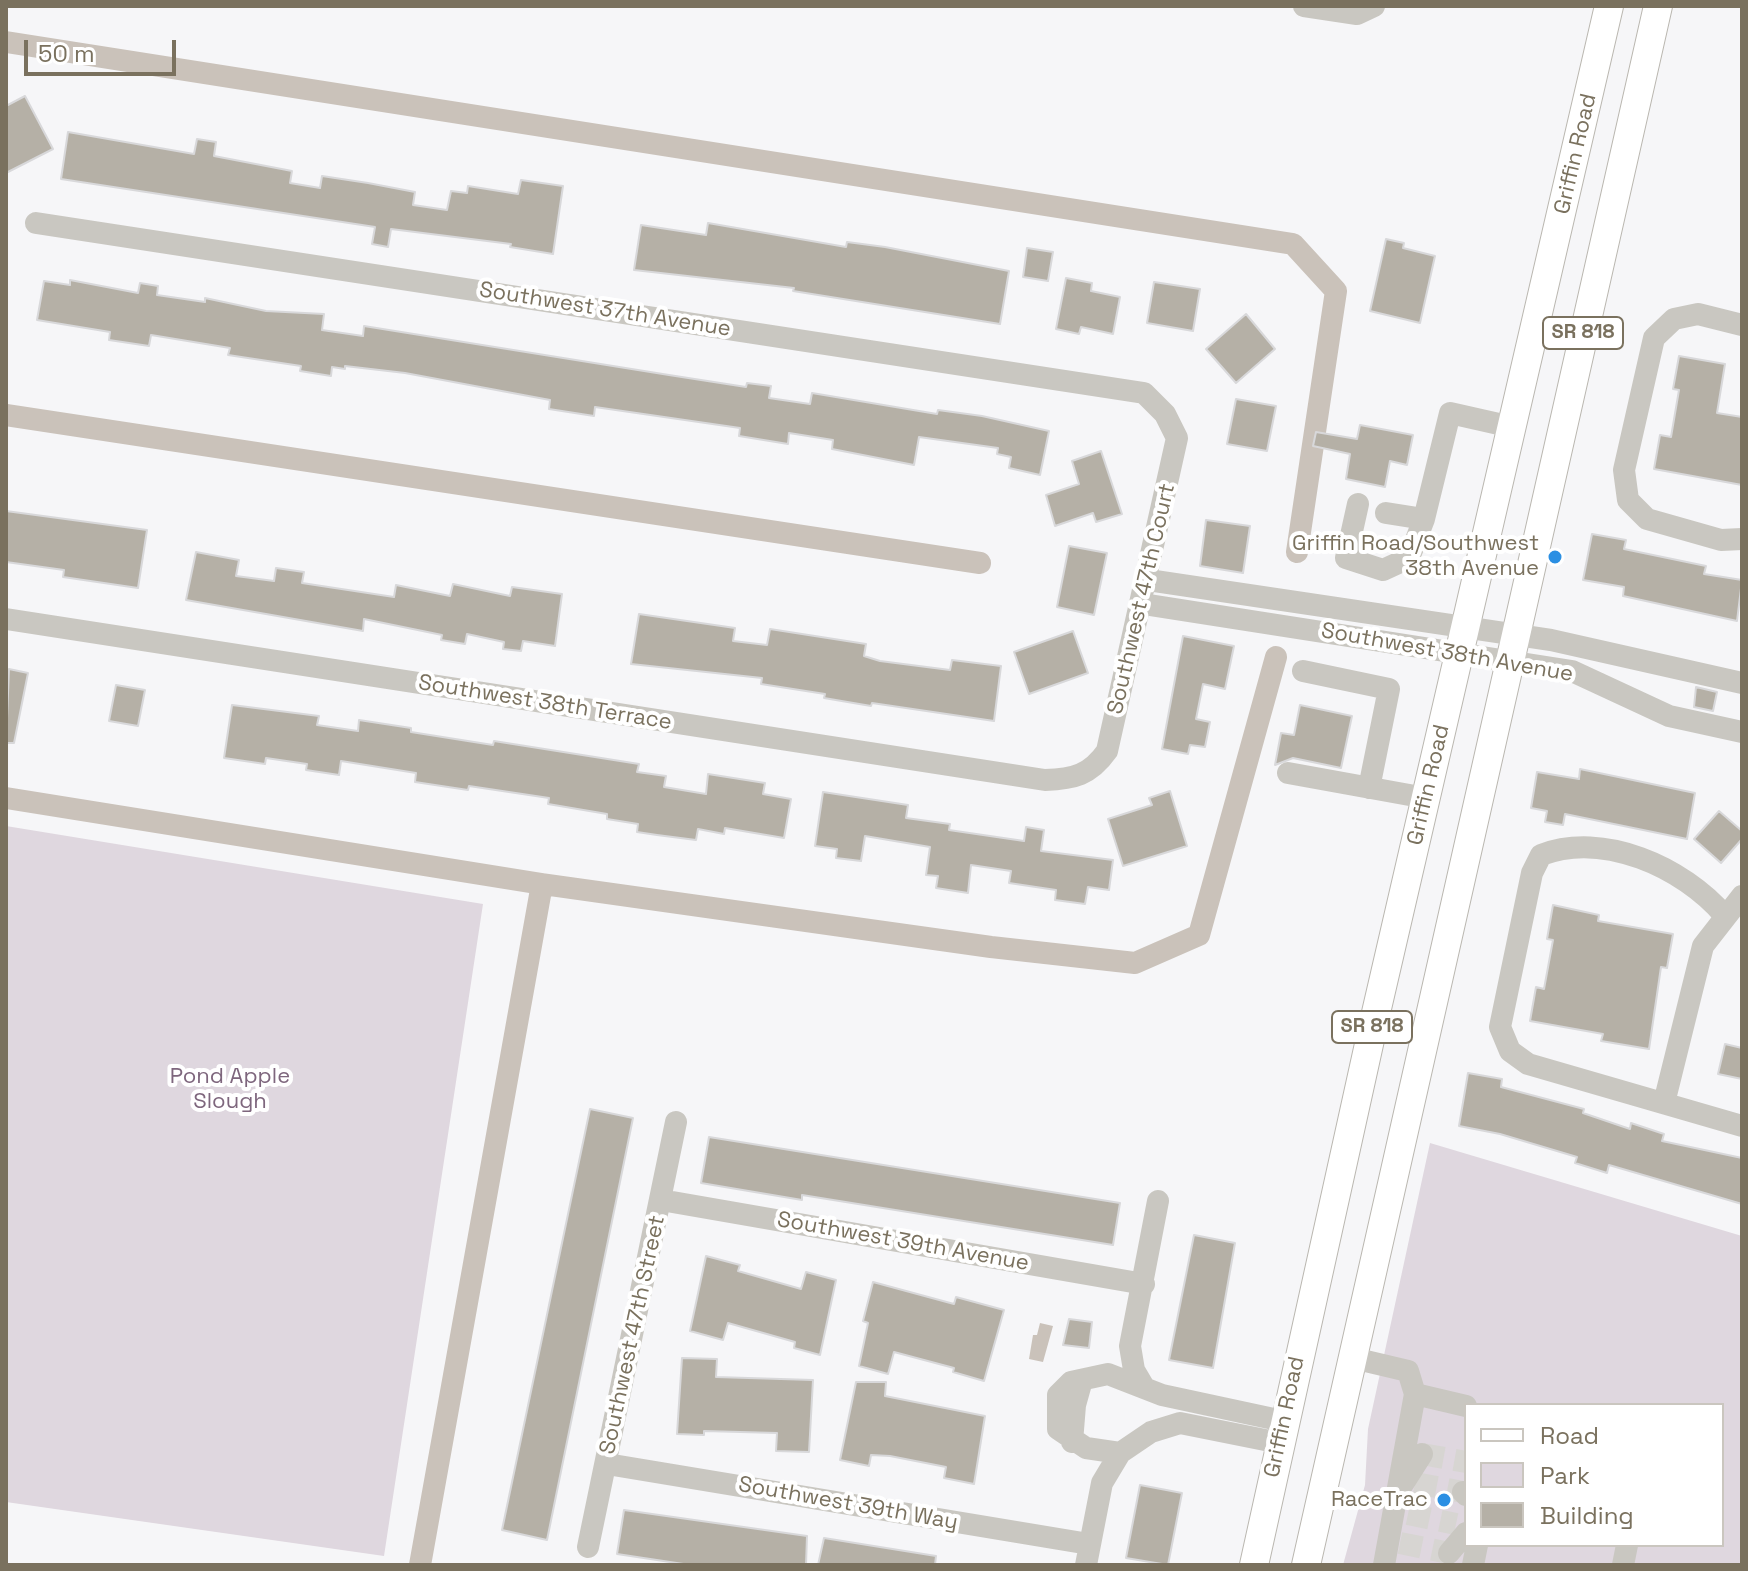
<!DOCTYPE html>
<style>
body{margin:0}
#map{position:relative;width:1748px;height:1571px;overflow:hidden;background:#f6f6f8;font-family:"Space Grotesk",sans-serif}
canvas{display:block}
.frame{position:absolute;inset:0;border:8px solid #7a715e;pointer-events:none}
.legend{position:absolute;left:1464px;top:1403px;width:260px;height:144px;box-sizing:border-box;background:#fff;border:2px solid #cac6bf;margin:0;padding:10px 14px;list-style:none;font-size:24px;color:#7a715e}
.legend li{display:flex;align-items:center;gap:16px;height:40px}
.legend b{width:40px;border:2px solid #cac6bf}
.scale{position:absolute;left:24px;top:40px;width:152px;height:36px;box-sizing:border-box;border:4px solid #7a715e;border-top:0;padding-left:10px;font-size:24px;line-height:28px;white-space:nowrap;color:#7a715e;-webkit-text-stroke:6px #fff;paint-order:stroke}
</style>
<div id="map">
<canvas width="1748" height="1571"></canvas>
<div class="frame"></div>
<ul class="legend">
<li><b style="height:10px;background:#fff"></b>Road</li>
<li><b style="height:22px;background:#dfd7df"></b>Park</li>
<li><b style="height:22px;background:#b5b0a6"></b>Building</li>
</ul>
<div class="scale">50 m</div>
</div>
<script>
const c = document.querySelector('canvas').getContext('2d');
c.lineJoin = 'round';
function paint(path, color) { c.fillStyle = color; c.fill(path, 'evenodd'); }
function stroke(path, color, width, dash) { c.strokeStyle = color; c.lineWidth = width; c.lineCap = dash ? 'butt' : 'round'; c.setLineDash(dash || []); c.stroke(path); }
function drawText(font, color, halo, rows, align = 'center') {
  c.font = font + ' "Space Grotesk",sans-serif'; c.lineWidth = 8; c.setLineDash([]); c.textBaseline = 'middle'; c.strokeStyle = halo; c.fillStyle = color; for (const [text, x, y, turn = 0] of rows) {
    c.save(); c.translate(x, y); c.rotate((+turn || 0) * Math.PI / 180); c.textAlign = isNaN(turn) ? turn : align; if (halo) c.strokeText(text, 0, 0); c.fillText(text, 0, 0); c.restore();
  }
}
const green = new Path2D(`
 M6 826 483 904 384 1556 6 1502Z
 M1430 1143 1742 1236V1565H1343L1365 1485 1368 1429ZM1466 1405H1722V1545H1466Z`);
const water = new Path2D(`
 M1040 1323 1053 1326 1043 1362 1029 1359 1033 1335H1037Z`);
const canal = new Path2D(`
 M6 42 1293 244 1336 291 1297 552
 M6 415 980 563
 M6 798 542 884 991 947 1135 963 1199 935 1276 657
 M420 1565 542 884`);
const building = new Path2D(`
 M25 96 53 149 6 173V106Z
 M68 132 194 154 197 139 216 142 214 156 292 171 290 183 320 188 322 176 368 183 415 192 413 205 447 210 451 191 467 193 468 186 518 194 521 180 563 186 553 254 510 247 511 244 391 229 388 247 372 244 375 227 61 179Z
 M708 223 846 247 847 242 885 247 1009 271 1000 324 793 291 794 288 634 270 641 225 706 235Z
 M1386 239 1404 243 1403 248 1435 256 1420 323 1370 311Z
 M1027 248 1053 252 1048 281 1023 277Z
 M1066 278 1092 283 1091 291 1120 297 1113 334 1081 327 1079 334 1056 329Z
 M70 280 138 293 140 283 158 286 157 295 205 302V298L266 311 324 314 322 330 363 336 364 326 669 375 746 387 747 383 771 386 769 398 810 404 812 393 937 414 938 410 982 416 1049 431 1040 475 1009 468 1011 457 997 454 998 448 919 437 914 465 832 449 833 440 789 433 788 444 739 436 740 428 595 407 594 416 549 409 550 400 405 373 345 366V369L332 367 331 376 300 371 301 366 228 355 230 348 151 335 149 346 109 340 110 332 37 320 44 281 70 285Z
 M1154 282 1200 289 1193 331 1147 323Z
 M1246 314 1275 349 1236 383 1206 349Z
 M1679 356 1725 364 1717 413 1742 417V485L1654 469 1660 435 1671 437 1679 390 1673 389Z
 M1236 399 1276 406 1267 451 1227 444Z
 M1360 425 1413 435 1407 465 1390 461 1385 487 1346 479 1350 454 1313 446 1316 432 1357 439Z
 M1101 451 1122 514 1096 522 1093 513 1055 526 1046 495 1079 484 1072 461Z
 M6 511 147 530 138 588 63 577 64 570 6 562Z
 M1206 520 1250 526 1243 573 1200 566Z
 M1592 534 1626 540 1624 549 1706 566 1704 574 1742 580 1737 621 1623 596 1624 587 1583 580Z
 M1069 546 1107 553 1094 615 1057 607Z
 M196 552 239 560 236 576 274 581 276 568 304 572 302 583 394 597 396 585 450 596 453 584 510 596 512 587 562 594 555 646 523 641 521 651 503 649 504 642 467 634 465 644 441 640 442 635 364 619 363 631 186 600Z
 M639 614 735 628 733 641 767 645 770 629 866 644 864 656 880 661 950 670 952 660 1001 666 994 721 872 703 871 706 824 698 825 694 761 684 762 678 631 664Z
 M1073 631 1088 673 1029 694 1014 652Z
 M1183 636 1234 646 1225 689 1203 684 1196 719 1210 722 1205 747 1190 745 1188 754 1162 749Z
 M9 669 28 673 14 743H6Z
 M116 685 145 690 138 726 109 721Z
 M1696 687 1717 692 1713 711 1694 707Z
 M232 705 319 716 317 725 358 731 359 720 411 728V732L493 745 494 741 639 764 637 772 666 776 664 787 706 794 708 774 765 783 763 794 791 799 784 838 725 828 724 834 698 829 696 840 657 835 637 832 638 824 607 819V814L548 804 549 798 469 786 468 790 415 782 416 773 341 761 339 775 306 770 307 764 266 758 265 764 224 758Z
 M1300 705 1352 716 1341 768 1293 758 1275 765 1281 733 1294 735Z
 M1580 769 1695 793 1687 839 1565 814 1563 825 1545 822 1547 811 1531 808 1537 772 1579 779Z
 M1170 791 1187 846 1123 866 1108 819 1152 805 1149 798Z
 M823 792 908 805 906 818 950 824 949 830 1024 841 1026 827 1044 830 1041 851 1113 860 1109 890 1088 887 1085 904 1055 900 1056 890 1009 883 1011 871 971 865 968 893 936 888 938 876 926 875 930 847 865 836 861 861 836 858 837 849 815 846Z
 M1719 811 1742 831V839L1721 863 1694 839Z
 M1553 905 1599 915 1598 921 1673 934 1667 968 1661 967 1649 1049 1601 1041 1603 1034 1530 1021 1536 987 1544 989 1553 940 1547 939Z
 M1725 1044 1742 1048V1079L1718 1074Z
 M1468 1073 1502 1079 1501 1087 1584 1109 1583 1113 1630 1129 1631 1123 1664 1134 1662 1141 1742 1158V1204L1609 1165 1607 1173 1575 1163 1577 1157 1500 1134 1459 1126Z
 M590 1109 633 1118 547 1540 502 1530Z
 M709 1137 1120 1203 1113 1245 802 1195V1200L701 1183Z
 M1194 1235 1235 1243 1213 1368 1169 1360Z
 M706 1256 740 1265 738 1271 801 1289 806 1272 836 1280 820 1355 794 1348 795 1342 728 1323 723 1340 690 1331Z
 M873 1282 954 1304 956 1297 1004 1310 984 1381 953 1372 954 1368 894 1352 888 1374 859 1366 868 1323 863 1321Z
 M1069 1319 1092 1322 1089 1348 1063 1345Z
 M682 1358 717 1359 716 1377 813 1380 809 1452 776 1451 777 1433 704 1431V1435L677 1434Z
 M856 1382H886L885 1396 985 1416 974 1484 944 1478 946 1467 890 1456 871 1455 869 1466 840 1460Z
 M1140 1485 1182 1493 1168 1565 1126 1558Z
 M624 1510 807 1536 806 1565H690L617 1554Z
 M824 1538 936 1556 935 1565H818Z`);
const minorTunnel = new Path2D(`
 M1422 1454 1466 1462
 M1415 1483 1463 1492
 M1408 1514 1456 1524
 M1400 1543 1449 1553`);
const minor = new Path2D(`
 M1304 6 1357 14 1374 6
 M1742 325 1698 314 1674 319 1654 338 1624 470 1628 500 1647 519 1721 540 1742 539
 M1358 504 1346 558 1383 570 1409 558 1424 519 1450 413 1512 427
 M1386 513 1424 519
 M1148 580 1551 640 1742 683
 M1143 604 1572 671 1669 716 1742 732
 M6 619 1045 780C1074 779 1090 775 1107 751L1177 438 1165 414 1144 393 36 223
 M1303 671 1389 689 1369 788
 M1288 773 1426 798
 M1724 915C1683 867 1603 831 1541 855L1532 873 1500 1027 1510 1051 1528 1064 1742 1126
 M1664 1103 1703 946 1742 896
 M661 1200 1144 1284
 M1353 1358 1408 1371 1415 1394
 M1144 1387 1134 1370 1130 1346 1158 1201
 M1072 1442 1075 1405 1082 1380
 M1280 1443 1180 1423 1151 1432 1120 1453 1086 1448 1058 1429V1395L1071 1382 1108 1374 1162 1395 1283 1421
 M607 1464 1089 1544
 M1401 1487 1422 1454
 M1463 1492 1466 1495
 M588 1547 676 1122
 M1449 1553 1466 1533
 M1086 1565 1102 1483 1120 1453
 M1384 1565 1415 1394 1466 1406
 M1473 1565 1477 1545
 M1623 1565 1627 1545`);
const major = new Path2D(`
 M1254 1565 1375 1017 1609 6
 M1306 1565 1658 6`);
const markers = [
 [1555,557,8,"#2b8fe3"],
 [1444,1500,8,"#2b8fe3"]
];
const shields = [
 [1583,333,80],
 [1372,1027,80]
];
const shieldNames = [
 ["SR 818",1583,333],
 ["SR 818",1372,1027]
];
const streetNames = [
 ["Griffin Road",1576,154,-77],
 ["Southwest 37th Avenue",605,310,9],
 ["Southwest 47th Court",1142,599,-77],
 ["Southwest 38th Avenue",1447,653,10],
 ["Southwest 38th Terrace",545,703,9],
 ["Griffin Road",1429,785,-77],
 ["Southwest 39th Avenue",903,1242,10],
 ["Southwest 47th Street",633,1335,-78],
 ["Griffin Road",1285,1417,-78],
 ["Southwest 39th Way",848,1504,10]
];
const poiNames = [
 ["Griffin Road/Southwest",1539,544],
 ["38th Avenue",1539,569],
 ["RaceTrac",1428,1500]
];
const parkNames = [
 ["Pond Apple",230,1077],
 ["Slough",230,1102]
];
paint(green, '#dfd7df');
paint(water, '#cac2ba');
stroke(canal, '#cac2ba', 22);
paint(building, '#b5b0a6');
stroke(building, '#d8d8da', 2);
stroke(minorTunnel, '#d7d5d2', 22, [22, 11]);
stroke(major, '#bab7b0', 30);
stroke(minor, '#c9c7c1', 22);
stroke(major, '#fff', 28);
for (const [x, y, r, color] of markers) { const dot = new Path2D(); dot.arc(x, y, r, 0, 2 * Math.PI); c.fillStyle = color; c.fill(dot); stroke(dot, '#fff', 3); }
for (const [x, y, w] of shields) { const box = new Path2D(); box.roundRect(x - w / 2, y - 16, w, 32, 6); c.fillStyle = '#fff'; c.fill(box); stroke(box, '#7a715e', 2); }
drawText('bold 20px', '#7a715e', null, shieldNames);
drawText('22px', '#7a715e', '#fff', streetNames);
drawText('22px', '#7a715e', '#fff', poiNames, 'right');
drawText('22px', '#7e667d', '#fff', parkNames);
</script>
